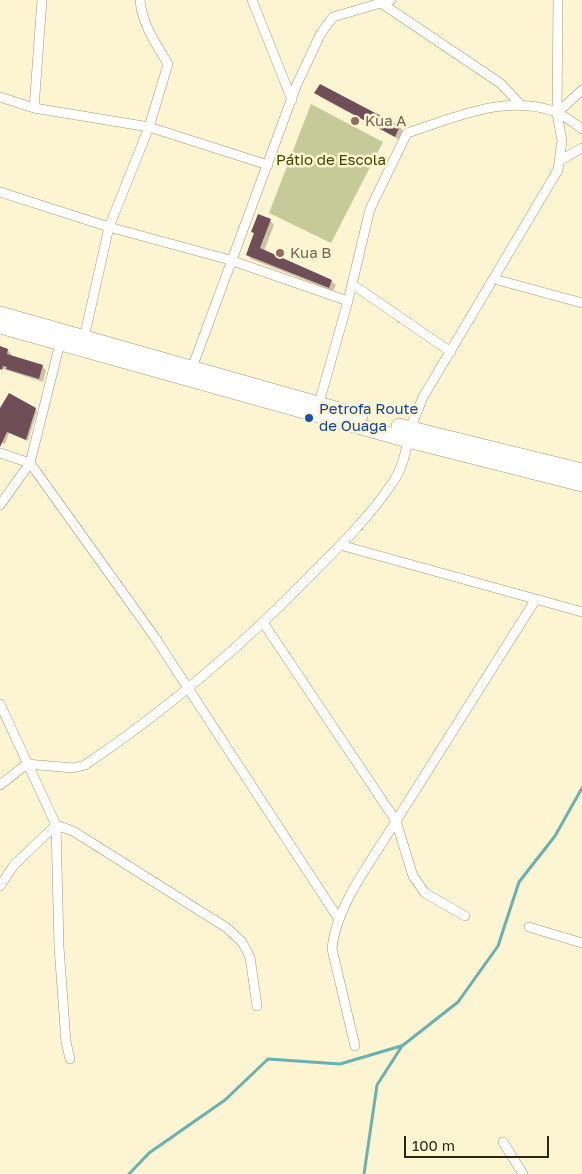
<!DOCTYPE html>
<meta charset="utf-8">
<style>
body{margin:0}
#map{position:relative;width:582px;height:1174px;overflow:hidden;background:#fdf5d1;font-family:"Golos Text",sans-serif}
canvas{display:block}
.scale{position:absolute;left:404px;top:1136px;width:145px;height:22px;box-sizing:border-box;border:2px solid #2a2719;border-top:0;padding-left:6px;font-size:15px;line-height:18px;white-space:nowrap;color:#2a2719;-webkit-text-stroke:4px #fdf5d1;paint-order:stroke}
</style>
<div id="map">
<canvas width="582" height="1174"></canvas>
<div class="scale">100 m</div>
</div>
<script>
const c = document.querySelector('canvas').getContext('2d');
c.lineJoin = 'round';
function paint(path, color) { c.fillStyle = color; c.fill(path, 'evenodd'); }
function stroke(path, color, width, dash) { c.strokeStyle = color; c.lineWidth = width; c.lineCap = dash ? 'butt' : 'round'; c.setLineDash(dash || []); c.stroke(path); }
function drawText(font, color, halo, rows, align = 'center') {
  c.font = font + ' "Golos Text",sans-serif'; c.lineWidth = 5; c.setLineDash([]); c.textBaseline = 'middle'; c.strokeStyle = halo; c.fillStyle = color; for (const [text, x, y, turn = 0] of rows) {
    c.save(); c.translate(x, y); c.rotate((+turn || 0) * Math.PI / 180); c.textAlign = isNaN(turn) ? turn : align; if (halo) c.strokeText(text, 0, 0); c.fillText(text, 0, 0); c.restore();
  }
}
const green = new Path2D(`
 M311 104 383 142 331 243 269 213Z`);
const shadow = new Path2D(`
 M320 85 400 127 404 132 400 140 320 97 316 92Z
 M270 220 274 225 264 251 331 281 336 285 333 291 251 259 247 255 255 234 253 232Z
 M0 348 8 350 11 354V357L42 366 46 370 43 382 0 368Z
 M0 409H35L37 411 28 441 9 433 5 444 0 442Z`);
const stream = new Path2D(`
 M129 1174 149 1153 225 1100 268 1059 340 1064 401 1046
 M364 1174 377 1085 402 1046 458 1002 498 946 519 882 555 836 582 788`);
const building = new Path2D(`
 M320 84 400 126 395 137 314 93Z
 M258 214 271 219 260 248 332 280 329 288 246 255 254 233 251 232Z
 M0 346 8 349 7 354 43 365 39 379 6 369 7 367 3 366 2 370 0 369Z
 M9 393 36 408 26 440 7 432 0 447V408Z`);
const minor = new Path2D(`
 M252 0 292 100
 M378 1 500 83 521 105
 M0 97 34 108 149 127 268 165
 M34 108 42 0
 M557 113 582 90
 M559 161 582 148
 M0 192 109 227 230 260 348 301
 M494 279 582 303
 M352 284 451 352
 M84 338 109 227 149 127 168 64C156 44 142 24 140 0
 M192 368 297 84 321 33 333 17 391 0
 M319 403 348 301 370 209 407 133C454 118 506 93 556 112 565 116 574 123 582 129
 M410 429 423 397 558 170 562 141 557 113 558 0
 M0 453 30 463 154 636 338 918
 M0 505 30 463 60 343
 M340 545 582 612
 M264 624 396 821C373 859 336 905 332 949L355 1046
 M0 704 56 825 59 947 66 1042 70 1059
 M0 785 27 764 73 768 85 765C168 709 243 645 313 573 341 545 371 515 393 482 402 469 405 455 408 440
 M0 886 14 865 56 825 73 831 227 928 242 942 250 957 257 1006
 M465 916 425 893 413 876 396 821 536 599
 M529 927 582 943
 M503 1142 523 1174`);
const trunk = new Path2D(`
 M0 314 360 416
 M0 326 408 440 582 484
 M399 426 582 471`);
const markers = [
 [355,121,5,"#8d6e63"],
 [280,253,5,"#8d6e63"],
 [309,418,5,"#1a4fb4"]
];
const educationNames = [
 ["Kua A",365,121],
 ["Kua B",290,253]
];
const parkNames = [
 ["Pátio de Escola",331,160]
];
const transitNames = [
 ["Petrofa Route",319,409],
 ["de Ouaga",319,426]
];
paint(green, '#c6ca98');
paint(shadow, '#0003');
stroke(stream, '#66b2b2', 3);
paint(building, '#704e58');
stroke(minor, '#9f9877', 10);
stroke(trunk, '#9f9877', 16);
stroke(minor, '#fff', 9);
stroke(trunk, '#fff', 15);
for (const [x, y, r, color] of markers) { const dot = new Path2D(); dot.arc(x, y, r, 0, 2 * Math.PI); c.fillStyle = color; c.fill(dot); stroke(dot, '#fdf5d1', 2); }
drawText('15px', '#785e54', '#fdf5d1', educationNames, 'left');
drawText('15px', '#434500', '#fdf5d1', parkNames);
drawText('15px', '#164399', '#fdf5d1', transitNames, 'left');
</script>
